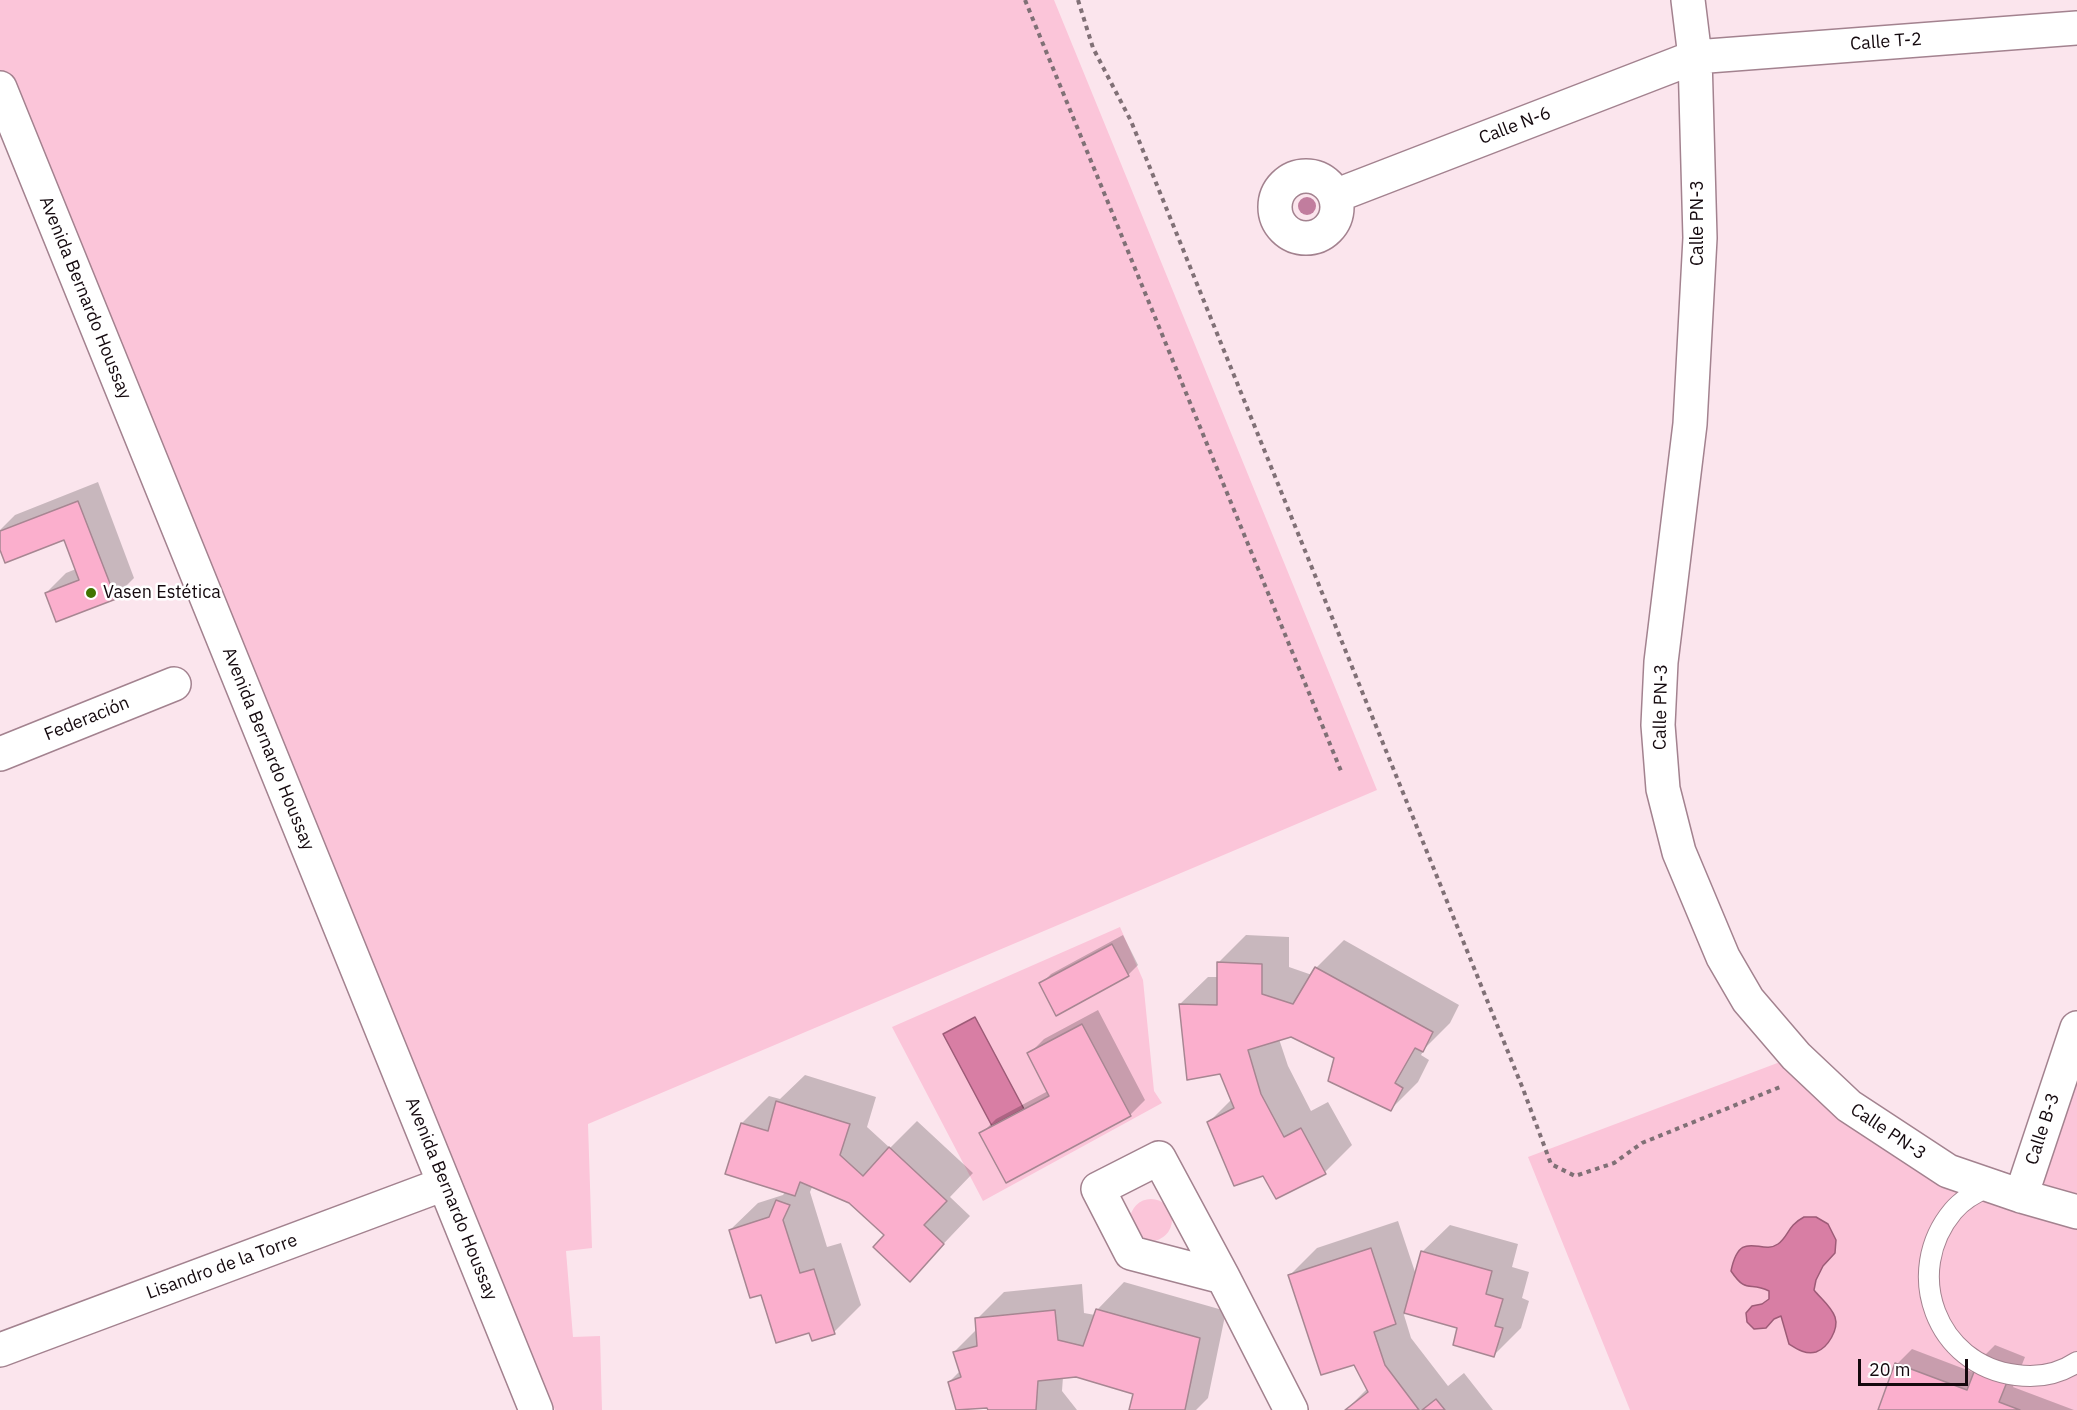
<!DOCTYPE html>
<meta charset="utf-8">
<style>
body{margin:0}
#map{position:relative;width:2077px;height:1410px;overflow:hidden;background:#fbe5ed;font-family:"IBM Plex Sans",sans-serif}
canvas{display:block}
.scale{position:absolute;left:1858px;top:1359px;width:110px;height:27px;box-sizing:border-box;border:3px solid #14090e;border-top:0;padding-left:8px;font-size:18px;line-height:21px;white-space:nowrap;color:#14090e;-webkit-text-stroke:4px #fff;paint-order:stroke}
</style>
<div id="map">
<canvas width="2077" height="1410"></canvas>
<div class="scale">20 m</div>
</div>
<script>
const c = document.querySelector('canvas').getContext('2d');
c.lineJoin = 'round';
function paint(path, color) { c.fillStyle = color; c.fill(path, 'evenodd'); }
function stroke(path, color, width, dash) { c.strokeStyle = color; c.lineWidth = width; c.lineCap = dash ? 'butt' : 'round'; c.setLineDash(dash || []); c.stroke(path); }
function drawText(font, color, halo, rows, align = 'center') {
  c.font = font + ' "IBM Plex Sans",sans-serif'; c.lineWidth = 5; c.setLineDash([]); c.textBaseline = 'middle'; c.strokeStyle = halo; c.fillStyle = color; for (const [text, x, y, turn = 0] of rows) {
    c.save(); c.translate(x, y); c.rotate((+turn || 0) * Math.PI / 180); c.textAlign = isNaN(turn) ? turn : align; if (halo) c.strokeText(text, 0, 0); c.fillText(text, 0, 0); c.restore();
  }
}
const green = new Path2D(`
 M0 0H1054L1377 790 588 1124 592 1248 566 1251 573 1337 600 1336 602 1410H555L0 88Z
 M1120 927 1143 980 1154 1091 1162 1103 983 1201 892 1027Z
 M2077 1028V1410H1630L1528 1157 1796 1056 1849 1106 2021 1196Z
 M1130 1220a21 21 0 1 1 42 0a21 21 0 1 1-42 0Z`);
const water = new Path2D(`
 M975 1017 1024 1109 992 1126 943 1034Z
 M1804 1217H1816L1828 1224 1836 1240 1835 1253 1823 1266 1816 1280 1814 1290C1821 1299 1831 1306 1835 1317 1839 1329 1828 1348 1816 1352 1806 1355 1797 1349 1789 1344L1781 1316 1774 1319 1766 1328 1754 1329 1747 1322 1746 1313 1752 1306 1762 1304 1769 1299V1291C1749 1281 1747 1295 1731 1271 1740 1227 1761 1256 1778 1244 1789 1236 1787 1226 1804 1217Z`);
const shadow = new Path2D(`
 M98 482 134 578 115 597 46 593 66 573 76 569 64 538 0 545V530L15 515Z
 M1123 935 1138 965 1128 975 1041 984 1051 974Z
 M1246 935 1289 937V967L1312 975 1317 967 1344 940 1459 1005 1450 1023 1425 1048 1421 1055 1429 1060 1418 1082 1391 1109 1336 1057 1292 1035 1279 1039 1288 1066 1311 1111 1328 1102 1352 1145 1325 1172 1209 1122 1232 1099 1221 1072 1180 1004 1208 977H1219V962Z
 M1098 1010 1145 1100 1130 1115 981 1134 996 1119 1048 1091 1029 1054 1044 1039Z
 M805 1075 876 1097 867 1127 890 1148 917 1121 973 1173 950 1197 970 1216 910 1279 886 1235 850 1202 813 1185 810 1192 827 1247 841 1243 861 1305 834 1332 810 1331 762 1293 730 1230 758 1203 783 1195 786 1191 727 1173 742 1123 769 1096 780 1099Z
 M1398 1221 1416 1275 1422 1252 1450 1225 1518 1244 1512 1267 1529 1272 1522 1298 1529 1301 1521 1328 1494 1355 1459 1327 1406 1312 1404 1315 1411 1338 1448 1386 1464 1373 1493 1410H1346L1367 1389 1354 1363 1290 1275 1317 1248Z
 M1124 1282 1226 1311 1208 1398 1196 1410H1131L1134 1393 1076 1375 1063 1377 1062 1391 1077 1410H990L988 1406 957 1410 949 1382 960 1371 954 1352 977 1329V1319L1004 1292 1082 1284 1084 1313 1095 1315 1097 1310Z
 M1995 1345 2025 1357 2013 1387 2074 1410H1879L1897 1364 1912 1349 1975 1373 1980 1360Z`);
const building = new Path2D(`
 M78 501 116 599 56 622 45 593 79 580 64 540 5 563 0 550V531Z
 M1112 944 1129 976 1056 1016 1039 983Z
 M1217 962 1262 964V994L1293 1004 1315 967 1433 1032 1423 1052 1415 1048 1395 1083 1403 1088 1391 1111 1328 1081 1334 1058 1291 1037 1248 1050 1261 1094 1284 1137 1301 1128 1326 1174 1276 1199 1263 1176 1234 1186 1207 1122 1234 1108 1220 1074 1187 1080 1179 1004 1217 1005Z
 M1082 1024 1131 1116 1006 1183 979 1133 1049 1096 1027 1053Z
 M776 1101 850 1124 840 1155 863 1176 889 1147 947 1201 924 1225 944 1244 910 1282 873 1247 884 1235 849 1203 800 1182 795 1196 725 1174 741 1123 768 1131Z
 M776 1200 790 1205 783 1220 800 1273 814 1269 835 1334 812 1341 809 1333 776 1343 761 1295 750 1298 729 1230 769 1217Z
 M1371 1248 1396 1324 1374 1332 1385 1365 1419 1410H1345L1368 1392 1354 1365 1321 1375 1288 1275Z
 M1421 1251 1492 1271 1486 1294 1503 1299 1495 1326 1503 1328 1494 1357 1453 1345 1457 1328 1404 1313Z
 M1096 1309 1200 1338 1185 1410H1129L1133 1394 1076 1377 1038 1381 1036 1410H988L987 1408 956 1410 948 1382 961 1377 953 1352 977 1346 975 1318 1055 1310 1058 1340 1083 1346Z
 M1979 1359 2011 1372 1999 1402 2020 1410H1878L1895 1363 1967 1390Z
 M1436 1399 1445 1410H1422Z`);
const path = new Path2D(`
 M1025 0 1341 771
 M1078 0 1093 48 1131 121 1523 1089 1551 1164 1575 1176 1614 1163 1642 1143 1780 1087`);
const lane = new Path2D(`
 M1990 1186C1976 1192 1963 1199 1953 1211 1902 1272 1936 1365 2016 1375 2037 1378 2059 1374 2077 1362`);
const street = new Path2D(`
 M1688 0 1695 57 1700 238 1690 424 1661 662 1658 725 1663 789 1679 852 1723 957 1748 1000 1796 1056 1849 1106 1948 1171 2021 1196 2077 1212
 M1275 207a31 31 0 1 1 62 0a31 31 0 1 1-62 0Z
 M1335 196 1695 57 2077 28
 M0 754 174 684
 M2021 1196 2077 1028
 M1223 1277 1131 1253 1098 1189 1159 1158 1223 1277 1291 1410
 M0 1350 444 1184`);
const secondary = new Path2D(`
 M0 88 536 1410`);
const trees = [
 [1307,206]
];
const markers = [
 [91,593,6,"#407400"]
];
const streetNames = [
 ["Calle T-2",1886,42,-4],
 ["Calle N-6",1515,126,-21],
 ["Calle PN-3",1698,223,-90],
 ["Avenida Bernardo Houssay",85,298,68],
 ["Calle PN-3",1661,707,-89],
 ["Federación",87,719,-22],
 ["Avenida Bernardo Houssay",268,749,68],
 ["Calle B-3",2043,1129,-72],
 ["Calle PN-3",1888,1132,34],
 ["Avenida Bernardo Houssay",451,1199,68],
 ["Lisandro de la Torre",222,1267,-20]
];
const poiNames = [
 ["Vasen Estética",103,593]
];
paint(green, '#fbc5d9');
paint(water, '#d87ea4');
stroke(water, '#9d5b77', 1.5);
paint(shadow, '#0003');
paint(building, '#fbafcd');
stroke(building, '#a78692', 1.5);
stroke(lane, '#a3828f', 22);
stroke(street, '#a3828f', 36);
stroke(secondary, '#a3828f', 36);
stroke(path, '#807076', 4, [4.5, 4.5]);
stroke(lane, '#fff', 20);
stroke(street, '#fff', 33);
stroke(secondary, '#fff', 33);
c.fillStyle = '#c17d9e';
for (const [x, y] of trees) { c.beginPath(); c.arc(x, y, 9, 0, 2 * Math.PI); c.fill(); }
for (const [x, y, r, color] of markers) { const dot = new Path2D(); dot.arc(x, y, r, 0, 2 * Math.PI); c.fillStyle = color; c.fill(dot); stroke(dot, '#fff', 2); }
drawText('18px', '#14090e', '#fff', streetNames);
drawText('18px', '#14090e', '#fff', poiNames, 'left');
</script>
